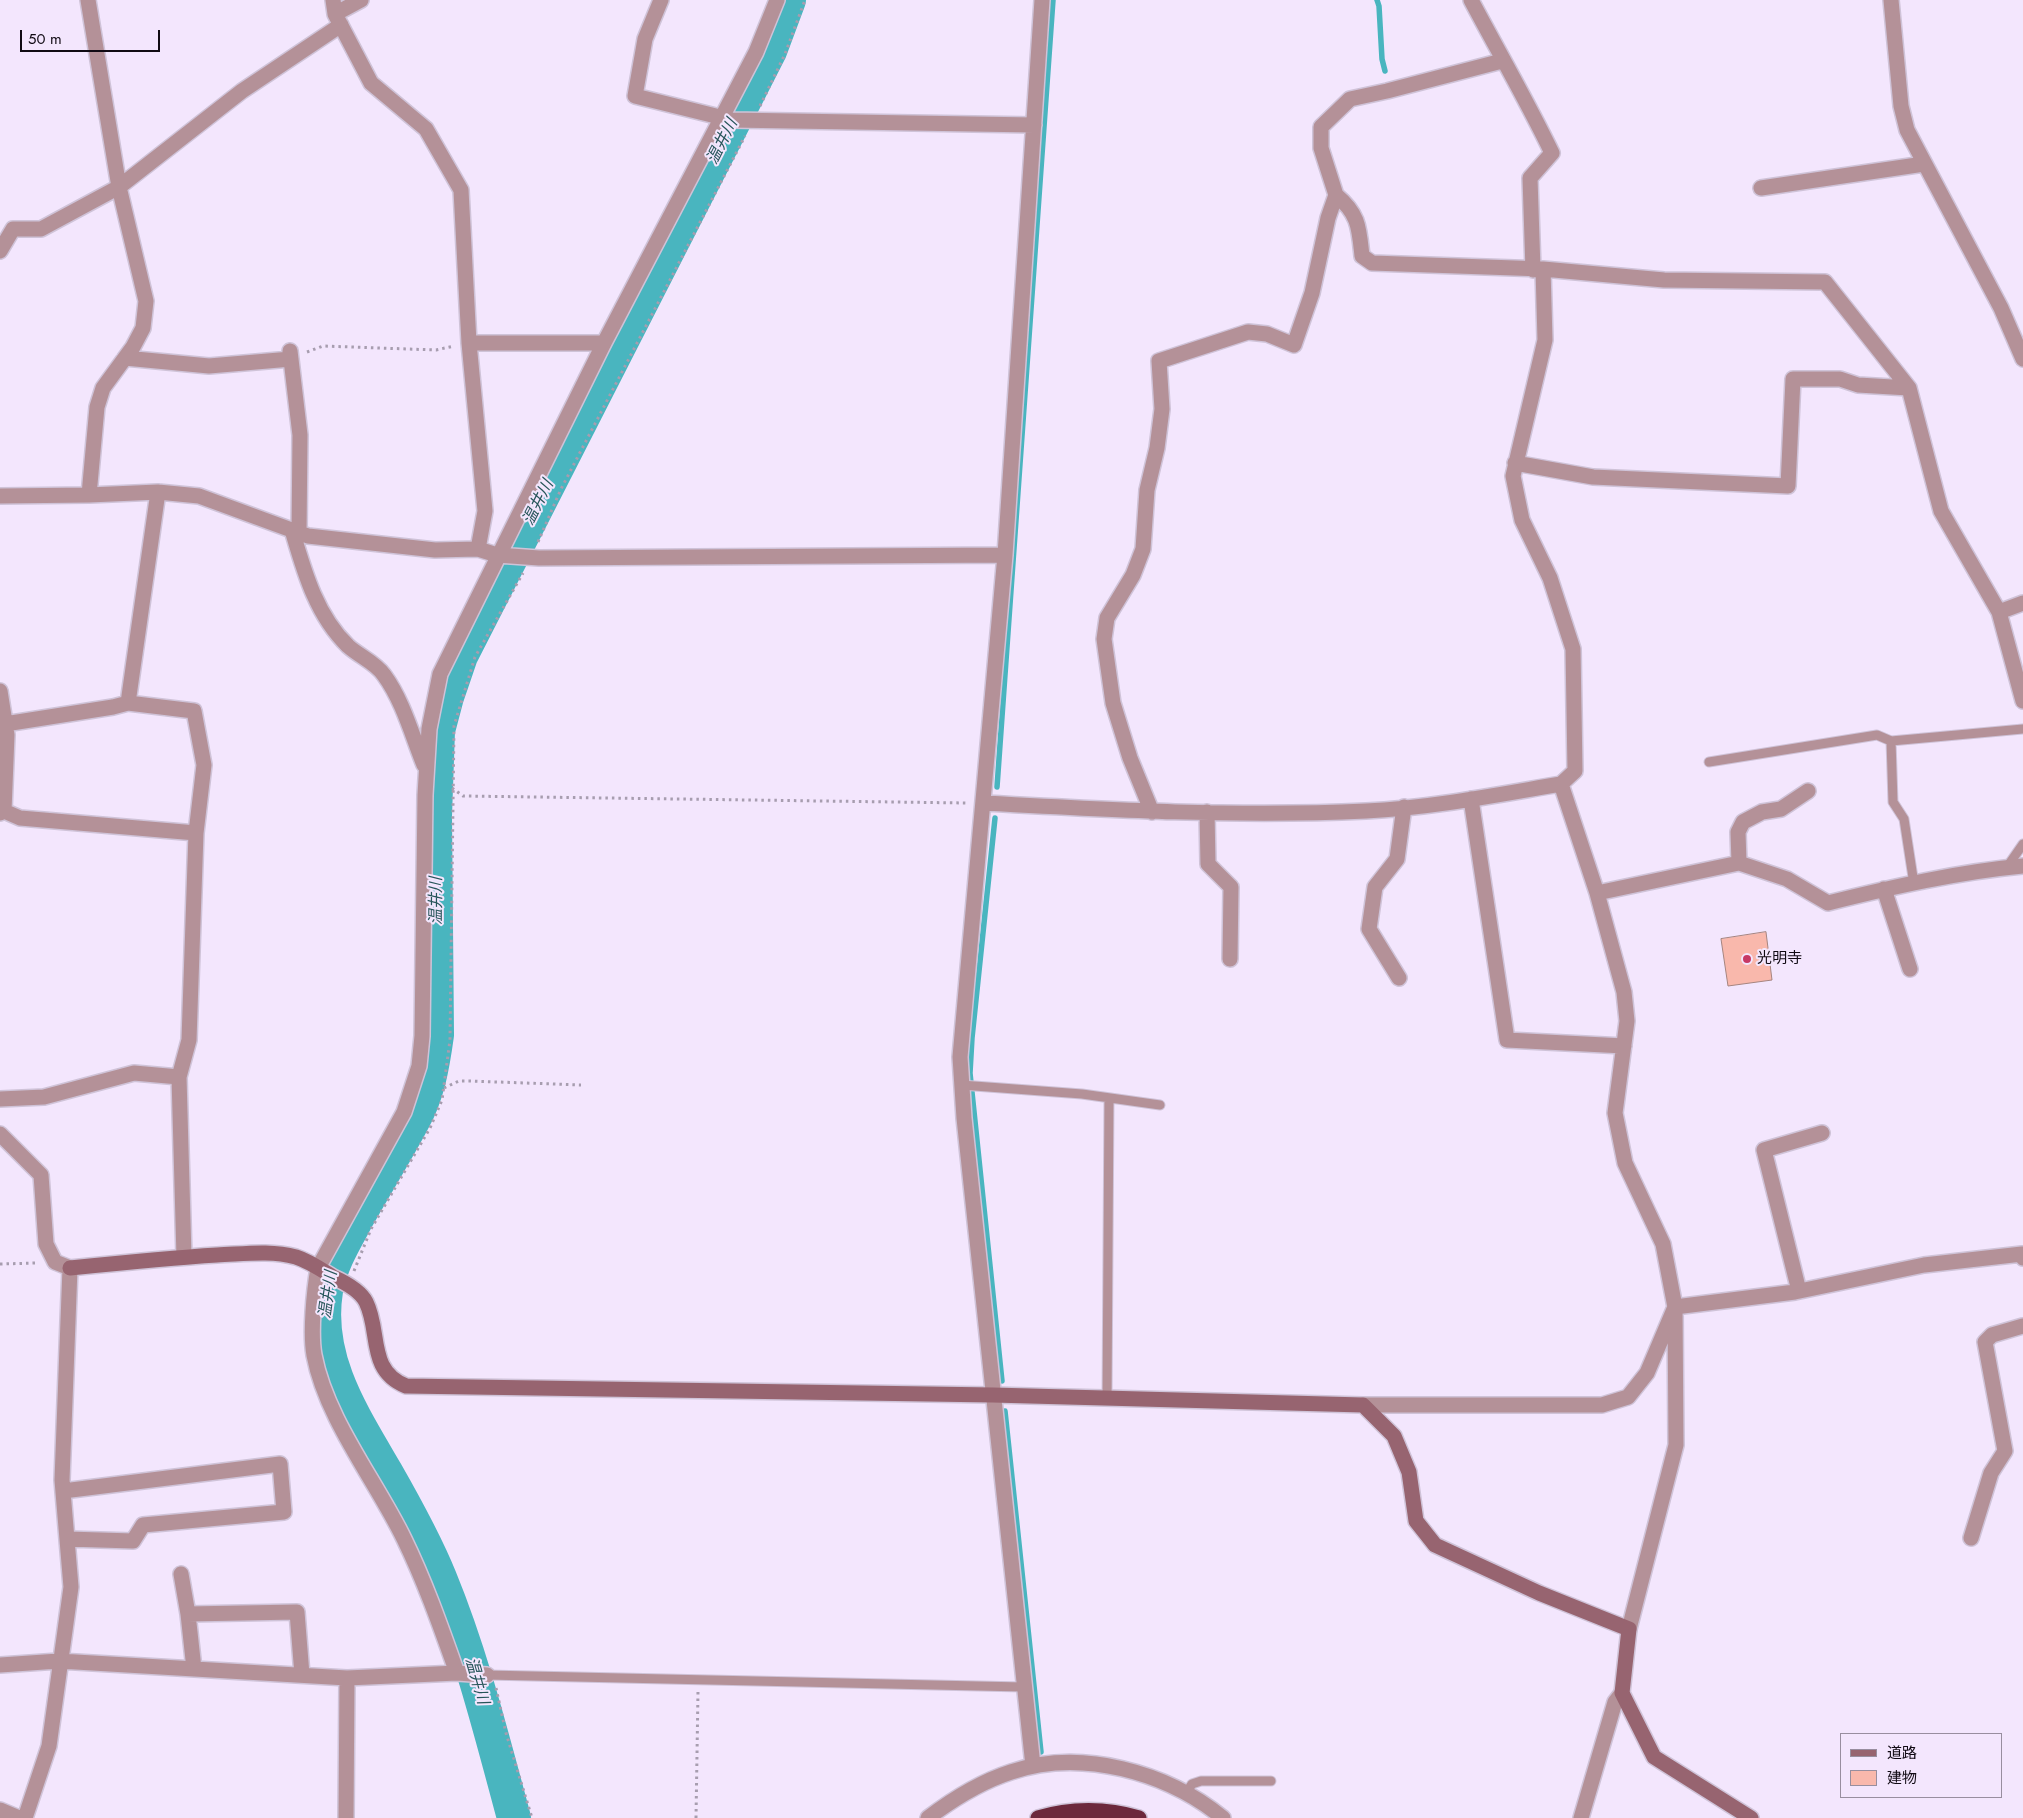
<!DOCTYPE html>
<meta charset="utf-8">
<style>
body{margin:0}
#map{position:relative;width:2023px;height:1818px;overflow:hidden;background:#f3e6fd;font-family:Jost,"Noto Sans JP",sans-serif}
canvas{display:block}
.legend{position:absolute;left:1840px;top:1733px;width:162px;height:65px;box-sizing:border-box;background:#f3e6fd;border:1px solid #988e9f;margin:0;padding:6px 9px;list-style:none;font-size:15px;color:#100a13}
.legend li{display:flex;align-items:center;gap:10px;height:25px}
.legend b{width:25px;border:1px solid #988e9f}
.scale{position:absolute;left:20px;top:30px;width:140px;height:22px;box-sizing:border-box;border:2px solid #100a13;border-top:0;padding-left:6px;font-size:15px;line-height:18px;white-space:nowrap;color:#100a13;-webkit-text-stroke:4px #f3e6fd;paint-order:stroke}
</style>
<div id="map">
<canvas width="2023" height="1818"></canvas>
<ul class="legend">
<li><b style="height:6px;background:#976470"></b>道路</li>
<li><b style="height:14px;background:#f9b8ac"></b>建物</li>
</ul>
<div class="scale">50 m</div>
</div>
<script>
const c = document.querySelector('canvas').getContext('2d');
c.lineJoin = 'round';
function stroke(path, color, width, dash) { c.strokeStyle = color; c.lineWidth = width; c.lineCap = dash ? 'butt' : 'round'; c.setLineDash(dash || []); c.stroke(path); }
function paint(path, color) { c.fillStyle = color; c.fill(path, 'evenodd'); }
function drawText(font, color, halo, rows, align = 'center') {
  c.font = font + ' Jost,"Noto Sans JP",sans-serif'; c.lineWidth = 4; c.setLineDash([]); c.textBaseline = 'middle'; c.strokeStyle = halo; c.fillStyle = color; for (const [text, x, y, turn = 0] of rows) {
    c.save(); c.translate(x, y); c.rotate((+turn || 0) * Math.PI / 180); c.textAlign = isNaN(turn) ? turn : align; if (halo) c.strokeText(text, 0, 0); c.fillText(text, 0, 0); c.restore();
  }
}
const stream = new Path2D(`
 M1377 0 1379 6 1382 59 1385 71
 M997 787 1053 0
 M995 818 972 1038 970 1073 1002 1381
 M1005 1411 1041 1752`);
const river = new Path2D(`
 M514 1818C492 1737 472 1656 440 1578 425 1541 406 1507 386 1472 353 1415 315 1359 326 1291 331 1263 345 1241 358 1217 376 1185 396 1153 413 1121 428 1095 433 1064 437 1035L435 816 438 731 447 697 461 656 770 51 789 0`);
const building = new Path2D(`
 M1766 932 1772 980 1728 986 1721 939Z`);
const path = new Path2D(`
 M760 106 785 54 805 0
 M307 352 323 346 436 350 454 346
 M538 542 561 489 745 136
 M452 788 463 796 966 803
 M444 1088 459 1081H470L581 1085
 M0 1264 37 1263
 M354 1271 371 1229 430 1128 442 1100 450 1040 454 726 475 657 523 573
 M496 1688 506 1733 532 1818
 M696 1818 698 1691`);
const lane = new Path2D(`
 M1891 741 1893 802 1904 819 1914 884
 M1709 762 1877 735 1891 741 2023 729
 M2007 867 2023 844
 M961 1085 1082 1094 1160 1105
 M1107 1398 1109 1098
 M487 1675 1023 1687
 M1187 1792 1192 1784 1201 1781H1271`);
const street = new Path2D(`
 M333 0 335 14 371 83 426 129 461 190 469 343 485 511 478 549
 M661 0 645 39 635 96 732 120 1034 125
 M1471 0C1498 51 1527 101 1552 153L1530 178 1533 270
 M1891 0 1901 106 1907 130 2001 308 2023 359
 M335 14 361 0
 M1761 188 1924 164
 M1336 195C1359 214 1359 228 1362 256L1372 263 1543 269 1664 280 1825 282 1909 388 1941 511 1999 612 2023 701
 M0 251 13 229H41L119 187 242 91 341 25
 M1543 269 1545 340 1513 476 1522 520 1550 578 1573 649 1575 771 1561 784
 M469 343H604
 M290 351 300 435 299 533
 M125 358 209 366 291 359
 M1515 463 1593 477 1788 486 1793 379H1840L1858 385 1909 388
 M89 495 158 492 199 496 308 536 435 550 478 549 497 555 539 558 1005 555
 M0 496 89 495 97 407 103 388 133 347 143 328 146 301 119 187 88 0
 M292 530C304 571 316 615 348 646 359 656 376 663 384 675 403 701 412 735 424 765
 M1999 612 2023 603
 M0 691 7 735 4 811 0 813
 M128 703 158 492
 M5 724 113 707 128 703 194 711 204 765 196 833 189 1040 179 1077 184 1257
 M1471 799 1507 1040 1624 1046
 M984 803C1111 810 1239 817 1366 811 1431 808 1496 795 1561 784L1597 893 1624 992 1627 1021 1615 1113 1625 1163 1663 1244 1675 1307 1676 1445 1629 1629
 M4 811 20 818 196 833
 M1152 812 1130 758 1113 703 1104 639 1107 618 1133 575 1143 549 1147 490 1157 448 1162 409 1159 361 1248 332 1267 334 1294 345 1312 293 1328 218 1336 195 1321 148V127L1350 99 1387 91 1502 61
 M1207 812 1208 864 1231 887 1230 959
 M1739 863 1738 832 1743 822 1762 812 1781 809 1808 791
 M1884 889 1910 969
 M1597 893 1739 863 1787 879 1828 903C1892 887 1958 872 2023 866
 M1399 978 1369 929 1375 887 1397 859 1404 807
 M0 1099 44 1097 134 1073 179 1077
 M0 1134 41 1175 46 1244 55 1262 70 1268 62 1480 71 1587 49 1746 25 1818
 M1799 1291 1764 1150 1822 1133
 M1363 1405H1602L1628 1397 1647 1373 1675 1307 1795 1292 1924 1265 2022 1254 2023 1258
 M63 1491 280 1464 284 1512 143 1525 133 1541 67 1539
 M1971 1538 1991 1473 2005 1451 1985 1342 1992 1335 2023 1326
 M181 1574 188 1614 194 1669
 M188 1614 297 1612 302 1675
 M0 1665 59 1661 347 1678 457 1673 487 1675
 M457 1673C441 1628 425 1582 404 1539 376 1481 326 1419 314 1355 310 1333 314 1291 318 1268L404 1112 419 1066 422 1036 425 795 429 729 440 674 604 343 756 52 777 0
 M1033 1766 964 1118 960 1057 1005 555 1042 0
 M0 1810 19 1818
 M346 1818 347 1678
 M928 1818C953 1799 980 1782 1011 1772 1081 1748 1167 1772 1223 1818
 M1581 1818 1615 1702 1622 1693`);
const secondary = new Path2D(`
 M70 1268C119 1263 168 1258 217 1255 244 1254 270 1250 296 1257 309 1261 322 1270 333 1277 344 1282 360 1290 366 1302 381 1332 367 1370 406 1386L993 1395 1363 1405 1394 1436 1409 1472 1416 1521 1435 1545 1539 1593 1629 1629 1622 1693 1654 1757 1751 1818`);
const highway = new Path2D(`
 M1038 1818C1070 1808 1107 1808 1139 1818`);
const markers = [
 [1747,959,5,"#c73965"]
];
const poiNames = [
 ["光明寺",1757,959]
];
const waterNames = [
 ["温井川",723,142,-63],
 ["温井川",539,503,-63],
 ["温井川",437,901,-90],
 ["温井川",329,1295,-82],
 ["温井川",476,1681,74]
];
stroke(stream, '#49b5bf', 5.5);
stroke(river, '#49b5bf', 34);
paint(building, '#f9b8ac');
stroke(building, '#a5847f', 1);
stroke(lane, '#cfc3d8', 11);
stroke(street, '#cfc3d8', 18);
stroke(secondary, '#cfc3d8', 18);
stroke(highway, '#cfc3d8', 18);
stroke(path, '#a79daf', 3, [2.5, 4]);
stroke(lane, '#b49198', 9);
stroke(street, '#b49198', 15);
stroke(secondary, '#976470', 15);
stroke(highway, '#6c283c', 15);
for (const [x, y, r, color] of markers) { const dot = new Path2D(); dot.arc(x, y, r, 0, 2 * Math.PI); c.fillStyle = color; c.fill(dot); stroke(dot, '#f3e6fd', 2); }
drawText('15px', '#100a13', '#f3e6fd', poiNames, 'left');
drawText('italic 16px', '#27555a', '#f3e6fd', waterNames);
</script>
